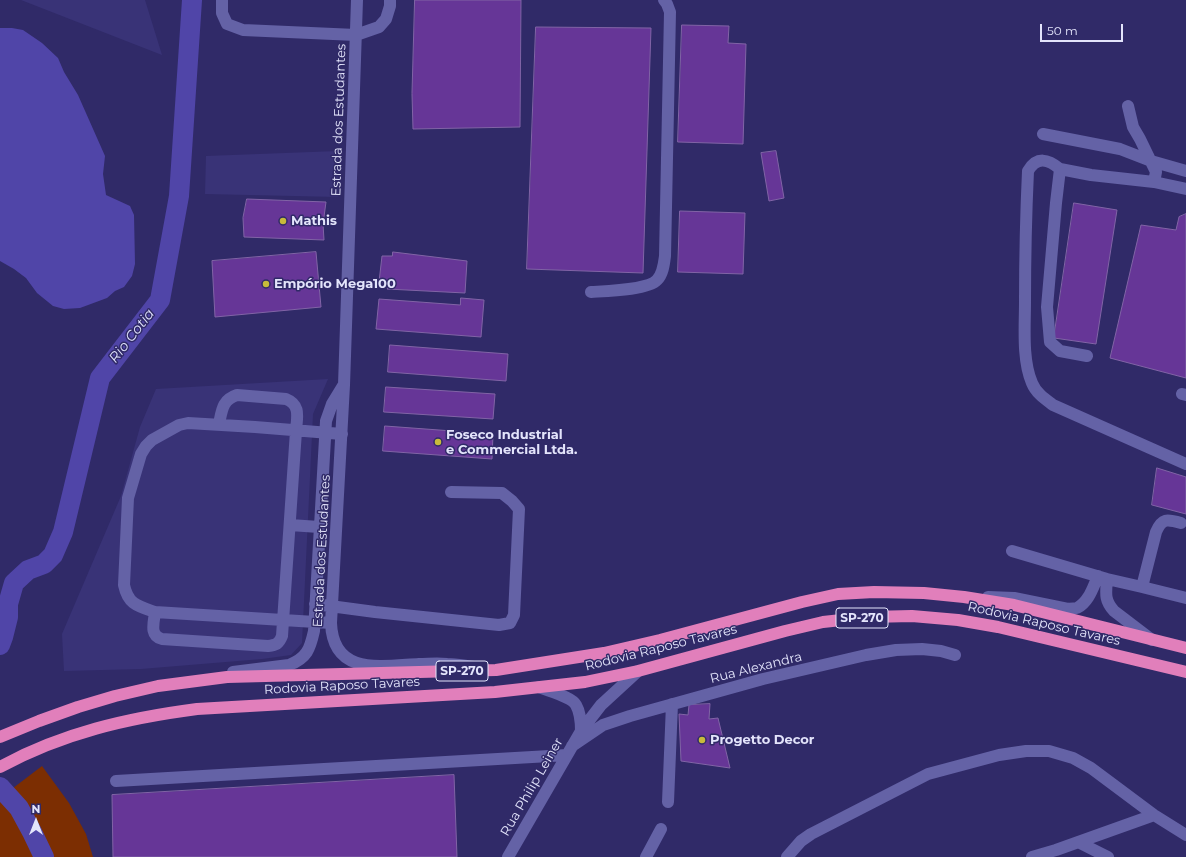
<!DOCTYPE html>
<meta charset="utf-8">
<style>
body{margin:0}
#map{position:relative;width:1186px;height:857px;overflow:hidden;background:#302a68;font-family:Montserrat,sans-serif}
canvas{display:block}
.north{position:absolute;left:16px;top:801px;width:40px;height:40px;-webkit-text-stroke:3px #302a68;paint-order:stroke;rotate:0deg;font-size:11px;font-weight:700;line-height:16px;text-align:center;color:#e3e4fb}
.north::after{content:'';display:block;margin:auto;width:14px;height:18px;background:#e3e4fb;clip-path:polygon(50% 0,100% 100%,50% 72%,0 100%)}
.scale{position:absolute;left:1040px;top:24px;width:83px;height:18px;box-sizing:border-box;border:2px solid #e3e4fb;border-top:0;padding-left:5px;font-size:12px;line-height:14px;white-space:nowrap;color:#e3e4fb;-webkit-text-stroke:3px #302a68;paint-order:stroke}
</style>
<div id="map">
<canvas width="1186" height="857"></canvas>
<div class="north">N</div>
<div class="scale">50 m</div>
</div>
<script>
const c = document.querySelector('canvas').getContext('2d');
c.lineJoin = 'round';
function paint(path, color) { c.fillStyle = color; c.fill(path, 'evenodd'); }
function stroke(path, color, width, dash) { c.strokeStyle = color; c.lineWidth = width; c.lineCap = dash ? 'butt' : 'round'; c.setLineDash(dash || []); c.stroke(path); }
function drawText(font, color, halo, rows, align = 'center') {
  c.font = font + ' Montserrat,sans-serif'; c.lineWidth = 3; c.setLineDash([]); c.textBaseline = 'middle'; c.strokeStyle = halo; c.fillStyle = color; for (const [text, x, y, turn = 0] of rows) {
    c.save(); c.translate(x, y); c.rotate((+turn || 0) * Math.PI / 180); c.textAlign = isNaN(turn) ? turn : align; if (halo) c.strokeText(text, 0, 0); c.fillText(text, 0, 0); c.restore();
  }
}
const built = new Path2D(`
 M21 0H145L162 55Z
 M338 151V197L205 194 206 156Z
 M328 379 313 414 302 643 291 655 262 659 141 669 64 671 62 634 121 496 140 427 156 389Z`);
const green = new Path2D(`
 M42 766 69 803 86 834 93 857H0V798Z`);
const water = new Path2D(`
 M0 28H12L23 30 42 43 58 58 64 72 78 95 105 156 103 174 106 195 130 206 134 215 135 264 132 276 124 287 115 291 107 298 80 308 64 309 53 306 37 293 26 278 14 269 0 261Z`);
const river = new Path2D(`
 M0 645 3 637 8 617V604L14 583 28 570 44 564 53 555 63 532 100 378 160 300 179 196 192 0
 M0 787 19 808 32 832 44 857`);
const building = new Path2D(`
 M415 0H521L520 127 413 129 412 94Z
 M682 25 729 26 728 43 746 44 743 144 678 142Z
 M536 27 651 28 643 273 527 269Z
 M776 151 784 198 769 201 761 153Z
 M247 199 326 202 323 224 324 240 244 237 243 218Z
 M1074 203 1117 210 1096 344 1054 338Z
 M680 211 745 213 743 274 678 272Z
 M1186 214V378L1110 358 1141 225 1176 230 1179 217Z
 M316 252 321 307 215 317 212 261Z
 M393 252 467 261 465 293 387 289 391 284 379 282 382 256H392Z
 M461 298 484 300 481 337 376 329 379 299 460 305Z
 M390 345 508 354 506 381 388 372Z
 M386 387 495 394 493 419 384 412Z
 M385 426 493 434 492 459 383 451Z
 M1157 468 1186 477V514L1152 505Z
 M710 704 709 719 718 718 730 768 681 761 679 714 688 715 689 705Z
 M454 775 457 857H113L112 795Z`);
const minor = new Path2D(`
 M222 0V13L227 24 243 30 356 35 379 27 386 19 390 6V0
 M357 0 344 385 331 623C333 676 381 666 419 664 428 664 437 663 447 664 456 664 465 666 474 667
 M1043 134 1120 149 1151 161 1186 171
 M1060 169C1048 159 1037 156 1028 171 1026 214 1025 258 1025 302 1025 326 1022 360 1032 383 1036 393 1045 399 1053 405L1186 464
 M1154 182 1186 189
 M591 292C606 291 648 290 657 280 663 274 664 264 665 256L670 12 667 4 664 0
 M1087 356 1060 351 1050 342 1047 307 1056 203 1060 169 1091 175 1154 182 1156 172 1140 139 1133 127 1128 106
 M1182 394 1186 395
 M290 525 319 527
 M1012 551 1107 579 1142 587 1156 532C1162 518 1167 519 1181 523
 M1107 579C1106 593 1104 600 1114 611L1152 640
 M1142 587 1186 598
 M988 597 1014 598 1068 609C1071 608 1075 609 1077 608 1089 602 1093 587 1098 576
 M315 604 375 612 499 625 510 623 514 615 519 509 512 501 502 493 451 492
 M155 612C154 622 149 636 162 639L268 646C276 645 279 644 282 636L296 431C297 417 301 405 286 399L237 395C222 400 222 410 219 424
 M331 623 155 612C137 606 128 604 124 585L128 498 141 454 146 446 152 440 179 425 188 423 255 427 342 434
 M233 672 289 665C307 658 310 649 314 631L326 421 332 404 343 386
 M539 687C548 691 572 697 576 705 580 712 581 723 581 731
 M572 746 603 725 630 716 763 679 866 655 896 650 922 649 941 651 955 655
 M116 781 567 755
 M668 802 672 704
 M1078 842 1108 857
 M508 857 581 731 601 705 638 671
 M646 857 661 829
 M787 857 801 841 811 834 928 774 999 755 1026 751H1049L1073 758 1091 768 1154 815 1186 835
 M1032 857 1056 850 1154 815`);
const highway = new Path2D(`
 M0 737 39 721 78 707 115 696 158 686 227 677 496 670 604 653 660 640 802 602 838 594 874 592 924 593 964 597 1014 605 1186 648
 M0 767C62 733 128 718 197 709L495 692 585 682 638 671 785 631 823 622 869 617 912 616 958 620 998 627 1186 672`);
const markers = [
 [283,221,4,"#c8bb3b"],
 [266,284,4,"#c8bb3b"],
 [438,442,4,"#c8bb3b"],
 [702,740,4,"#c8bb3b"]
];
const shields = [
 [862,618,52],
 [462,671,52]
];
const shieldNames = [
 ["SP-270",862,618],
 ["SP-270",462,671]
];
const streetNames = [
 ["Estrada dos Estudantes",339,120,-88],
 ["Estrada dos Estudantes",322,551,-87],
 ["Rodovia Raposo Tavares",1044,624,13],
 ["Rodovia Raposo Tavares",661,648,-14],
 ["Rua Alexandra",756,668,-14],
 ["Rodovia Raposo Tavares",342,686,-3],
 ["Rua Philip Leiner",532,787,-60]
];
const poiNames = [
 ["Mathis",291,221],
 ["Empório Mega100",274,284],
 ["Foseco Industrial",446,435],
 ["e Commercial Ltda.",446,450],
 ["Progetto Decor",710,740]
];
const waterNames = [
 ["Rio Cotia",132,336,-52]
];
paint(built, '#393377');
paint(green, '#7c2e02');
paint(water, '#5045a8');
stroke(river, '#5045a8', 20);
paint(building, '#663697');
stroke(building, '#8164a6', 1);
stroke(minor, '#6462a6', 12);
stroke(highway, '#e17fbb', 12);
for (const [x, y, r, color] of markers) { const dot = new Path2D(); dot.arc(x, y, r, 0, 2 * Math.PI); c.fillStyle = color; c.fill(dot); stroke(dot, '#302a68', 1.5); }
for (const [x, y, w] of shields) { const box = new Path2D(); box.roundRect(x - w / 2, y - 10, w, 20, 3); c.fillStyle = '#302a68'; c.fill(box); stroke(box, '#e3e4fb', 1); }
drawText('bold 12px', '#e3e4fb', null, shieldNames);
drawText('13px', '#e3e4fb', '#302a68', streetNames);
drawText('bold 13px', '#e3e4fb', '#302a68', poiNames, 'left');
drawText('italic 14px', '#e0e2fd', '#302a68', waterNames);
</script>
